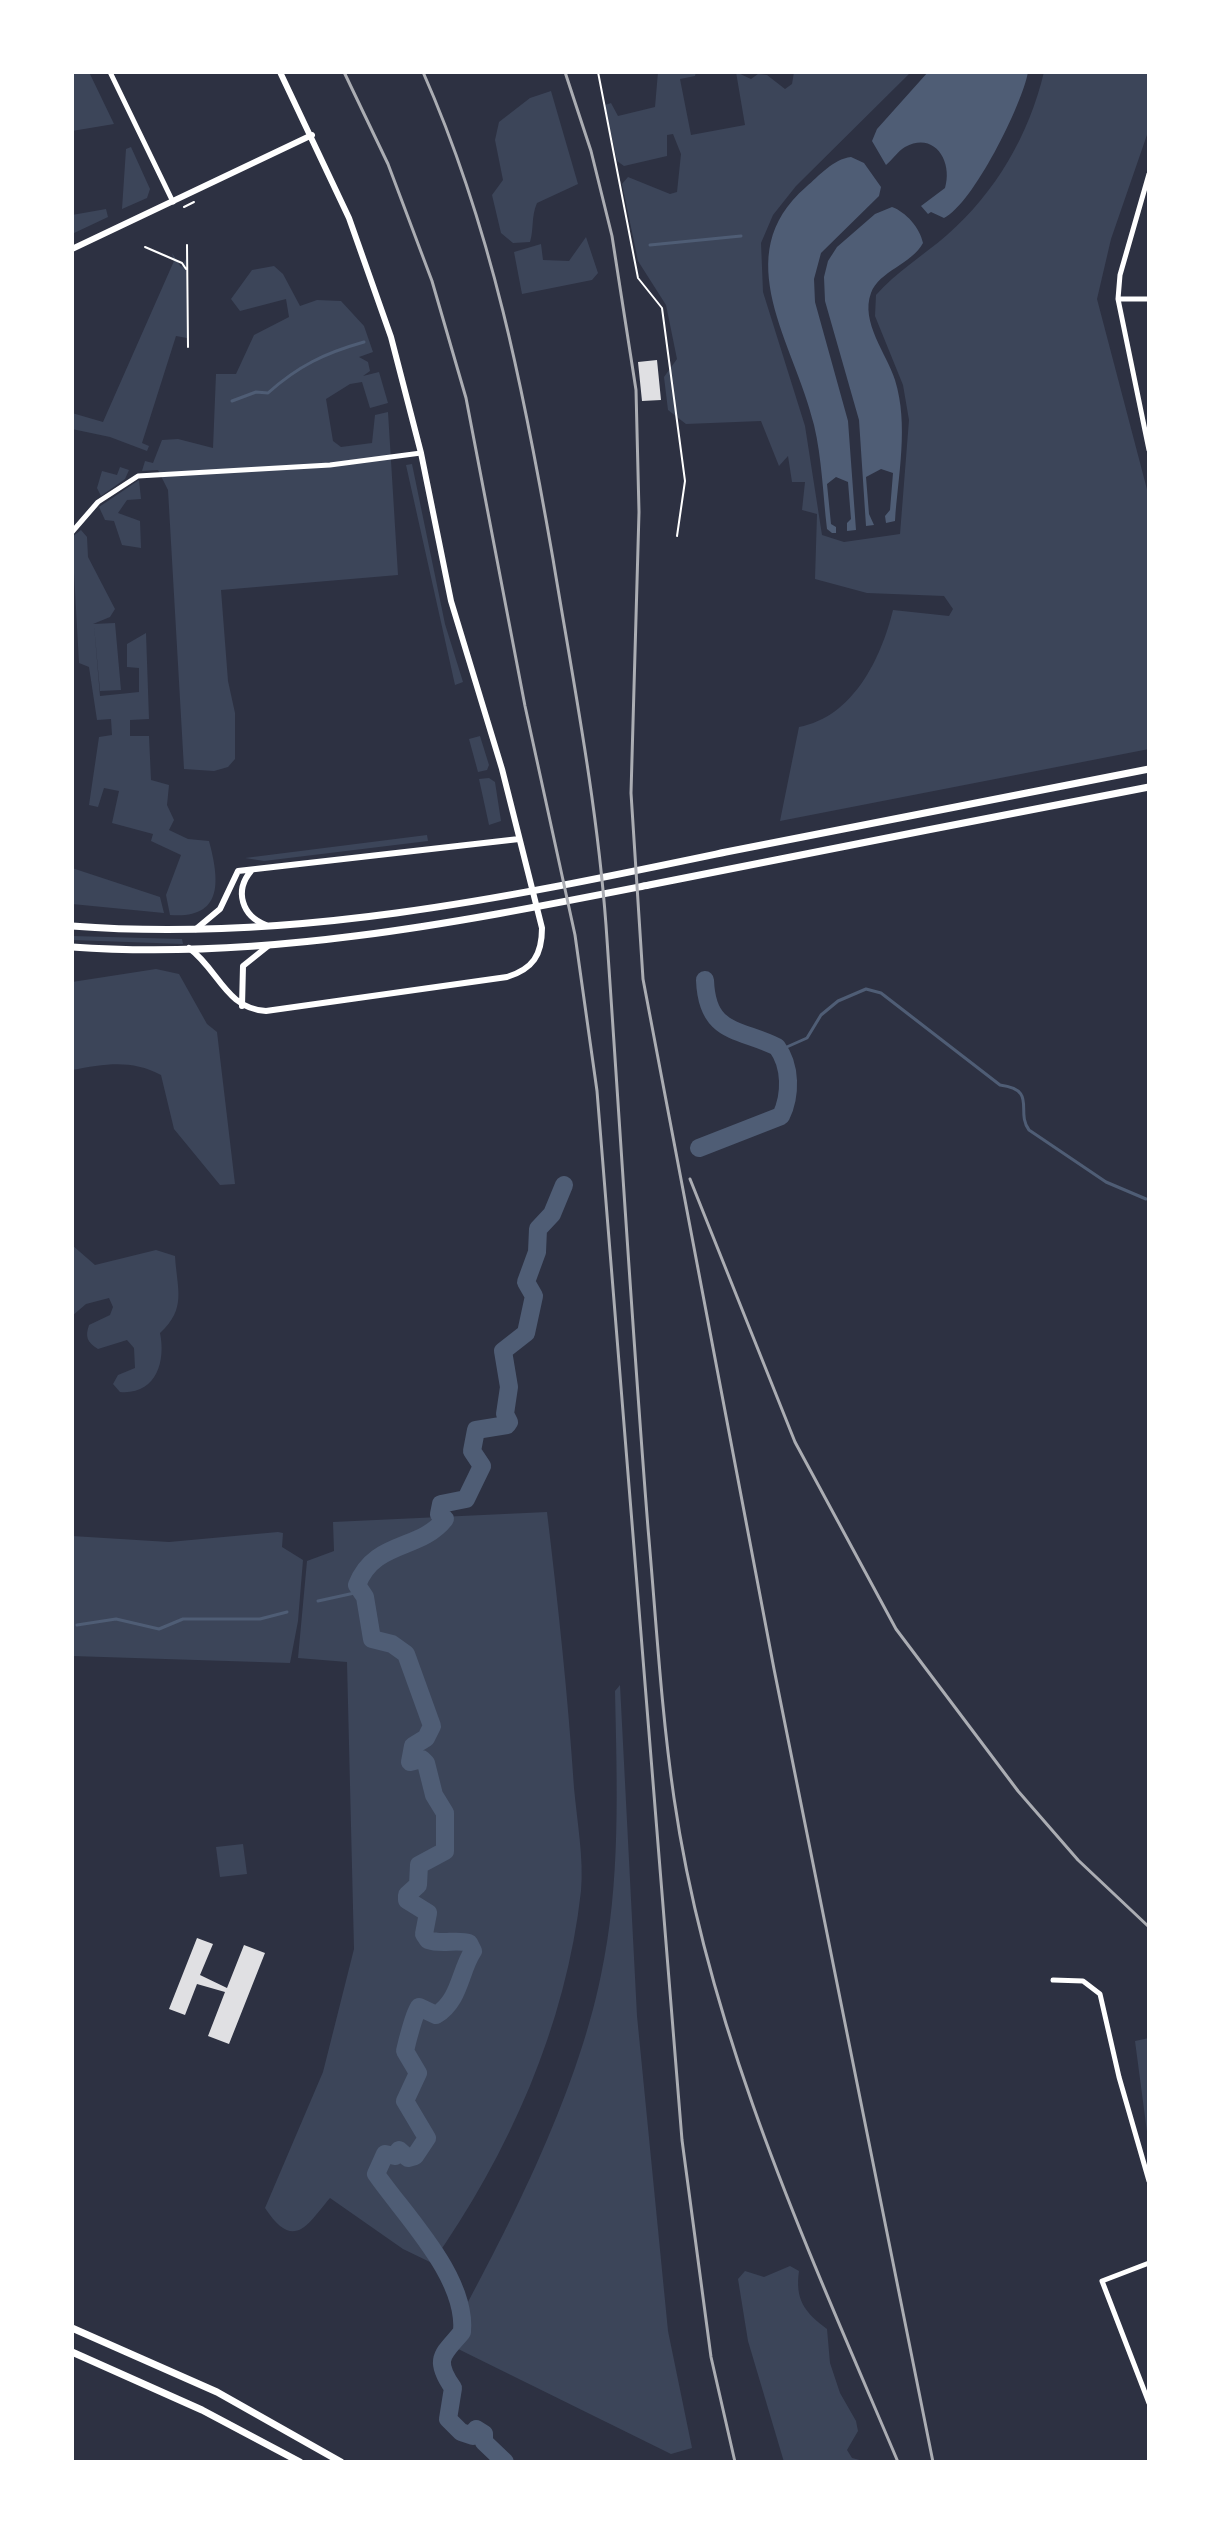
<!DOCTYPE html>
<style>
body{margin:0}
#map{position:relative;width:1221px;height:2534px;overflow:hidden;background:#2d3142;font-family:Raleway,sans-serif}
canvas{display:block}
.frame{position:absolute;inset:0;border:74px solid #fff;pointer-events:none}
</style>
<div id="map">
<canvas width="1221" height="2534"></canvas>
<div class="frame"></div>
</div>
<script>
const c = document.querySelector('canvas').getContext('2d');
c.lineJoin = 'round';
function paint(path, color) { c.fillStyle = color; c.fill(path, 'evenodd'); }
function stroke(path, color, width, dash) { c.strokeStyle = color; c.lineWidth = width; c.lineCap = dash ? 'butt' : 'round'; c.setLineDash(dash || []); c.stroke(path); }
const green = new Path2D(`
 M72 72H89L114 124 72 131Z
 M658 72H696L695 76 680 79 691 135 745 125 736 72 751 79 758 74 767 75 785 89 792 84 794 72H911L796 186 773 215 761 243 763 292 805 426 822 535 844 542 900 534 909 420 903 385 875 316 876 295C896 272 924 255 947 235 996 192 1029 135 1044 72H1149V129L1111 239 1097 299 1149 497V749L780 821 799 727C853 717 881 659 893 610L949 616 953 609 944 596 867 593 815 579 817 514 802 510 805 482H792L788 456 779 466 761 421 686 424 668 410 664 377 677 359 666 305 638 261 622 184 628 177 670 194 677 192 681 154 673 134 667 135V156L624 166 617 161 605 105 611 103 618 116 655 107Z
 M551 91 578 184 537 203C531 217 534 228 530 242L513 243 501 233 492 195 503 180 495 140 499 122 530 98Z
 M131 147 150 189 147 198 122 209 126 149Z
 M106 209 108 217 72 234V215Z
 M586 237 598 273 592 280 522 294 514 252 541 244 543 260 569 261Z
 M172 253 181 267 186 259C186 285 187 311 187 338L176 336 142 443 149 446 147 451 110 437 72 429V413L103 422 174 261Z
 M274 266 283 274 300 306 317 300 341 301 364 326 373 352 359 357 368 362 370 371 363 376 379 372 388 403 370 408 362 382 350 384 326 399 333 441 341 447 372 443 375 415 388 412 398 575 221 590 228 681 235 713V759L228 767 214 771 184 769 168 490 158 470 142 471 145 461 153 463 162 440 178 439 213 448 216 374H236L254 335 289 317 286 299 240 311 231 299 252 270Z
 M412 464 445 624 463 682 455 685 406 465Z
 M120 467 129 470 125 479 101 496 97 488 102 471 117 475Z
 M139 480 141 499 127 500 118 513 140 521 141 548 122 545 114 521 105 520 99 507Z
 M81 530 87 537 88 557 115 609 110 617 93 624 115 623 121 690 100 691 94 625 100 696 139 692V668L127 667V644L146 633 149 719 130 720V736H149L151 780 169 785 167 805 174 820 169 830 188 839 209 841C220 882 223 919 170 915L166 895 181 855 151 841 153 834 112 823 119 791 104 788 98 807 89 805 99 737 112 735 111 719 97 720 89 667 79 663 72 537Z
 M480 736 489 765 487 770 478 772 469 739Z
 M489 778 495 782 501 821 489 825 479 779Z
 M427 835 428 841 264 861 245 858Z
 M72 868 160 897 164 913 72 904Z
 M72 936 182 939 183 944 72 940Z
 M156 969 179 974 207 1024 217 1032 235 1184 220 1185 174 1129 161 1075C131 1059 105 1064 72 1070V982Z
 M72 1245 95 1265 156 1250 175 1256C177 1290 187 1308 160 1333 166 1362 156 1395 120 1392L113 1384 118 1375 135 1368 134 1348 127 1340 98 1349C87 1342 85 1337 89 1325L110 1315 113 1307 109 1298 86 1304 72 1316Z
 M547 1512C558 1604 568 1696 574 1788 577 1821 584 1859 581 1891 566 2026 509 2153 432 2263L403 2249 330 2198C307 2225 294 2252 265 2208L323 2072 354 1949 347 1662 298 1658 307 1561 334 1551 333 1522Z
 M278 1532 283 1533 282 1547 303 1560 298 1621 290 1663 72 1656V1536L169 1542Z
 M620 1685 637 2016 668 2331 692 2448 671 2454 446 2343C506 2233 576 2098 601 1975 621 1882 617 1786 615 1691Z
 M243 1844 247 1874 220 1877 216 1847Z
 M1149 2038V2147L1135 2041Z
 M790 2266 799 2271C795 2299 804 2312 827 2329L830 2363 840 2393 856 2421 858 2431 847 2450 852 2458 867 2462H784L748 2341 738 2279 745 2271 764 2277Z`);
const water = new Path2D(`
 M928 72H1028C1022 105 973 204 944 218L931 212 928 214 921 206 945 188C953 162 935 131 905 147 898 151 892 160 886 165L872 141 877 129Z
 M851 157 864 163 881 187 879 196 821 253 814 279 815 302 848 421 856 530 847 531V523L851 519 848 482 836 477 827 484 831 524 836 527V533H832L827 529C823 495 822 459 814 425 795 344 726 256 806 187 819 176 833 159 851 157Z
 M892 207C906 212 920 228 923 243 912 264 879 271 871 293 860 322 887 354 895 380 909 425 898 476 895 521L886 523 885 516 890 510 893 473 881 469 866 477 869 514 874 525 866 526 859 420 825 301 824 277 828 261 837 247 875 214Z`);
const stream = new Path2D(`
 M650 245 741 236
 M232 401 256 392 268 393C298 366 325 353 364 342
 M780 1050 807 1038 821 1015 838 1001 866 989 881 993 1000 1085C1038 1090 1015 1111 1029 1130L1106 1182 1146 1199
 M318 1601 359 1592
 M77 1625 116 1619 159 1629 183 1619H260L287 1612`);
const river = new Path2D(`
 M699 1148 781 1116C791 1095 791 1066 777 1047 739 1028 707 1035 705 980
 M505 2462 484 2442V2434L476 2429 473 2436 461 2432 448 2419 453 2388C432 2358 444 2354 462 2332 467 2277 405 2216 376 2174L385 2154 395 2156 399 2150 408 2158 415 2156 427 2138 405 2101 418 2073 405 2051C407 2042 414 2014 419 2007L436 2015C460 2001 460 1970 473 1951L469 1943C456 1939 442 1945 428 1940L424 1934 428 1913 407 1900V1895L418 1885 419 1865 445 1851V1813L434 1795 426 1763 422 1759 410 1762 413 1746 426 1738 432 1726 406 1654 392 1644 372 1639 365 1597 357 1585C374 1540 420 1551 445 1519L439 1514 441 1504 466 1499 482 1466 472 1451 476 1430 507 1425 509 1422 505 1414 509 1387 503 1351 526 1333 534 1296 526 1282 537 1252 538 1229 552 1214 564 1185`);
const building = new Path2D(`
 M657 360 661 400 642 401 638 362Z
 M197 1938 213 1944 200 1975 227 1988 244 1945 265 1953 229 2044 208 2036 225 1992 197 1984 185 2015 169 2009Z`);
const path = new Path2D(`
 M184 207 194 202
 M187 245 188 347
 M145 247 182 263 186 269`);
const service = new Path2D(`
 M598 72 638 278 662 308 685 481 677 536`);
const minor = new Path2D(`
 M110 72 173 202
 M1149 174 1120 275 1118 299 1149 450
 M1118 299H1149
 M72 532 98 502 138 476 330 465 421 453
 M1053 1980 1083 1981 1100 1994 1119 2077 1149 2181
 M1149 2263 1102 2281 1149 2403`);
const tertiary = new Path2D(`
 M72 249 312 135`);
const secondary = new Path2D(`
 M251 871C234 891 242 916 266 925
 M196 929 220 909 238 871 519 839
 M189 948C218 969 226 1009 266 1011L507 977C533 969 542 955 542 928L502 769 451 601 421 453 391 337 349 218 280 72
 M242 1006 243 966 268 946`);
const primary = new Path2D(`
 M72 926C294 943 510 897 726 852 867 823 1008 796 1149 769
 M72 947C266 961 460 922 649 885 816 852 982 819 1149 787
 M72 2328 217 2392 341 2462
 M72 2352 202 2410 300 2462`);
const rail = new Path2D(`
 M344 72 388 164 432 281 466 398 525 706 575 935 597 1091 682 2140 711 2357 735 2462
 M423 72C492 228 524 392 553 559 573 680 597 803 606 925 620 1126 632 1327 648 1528 656 1618 661 1709 674 1798 708 2033 806 2245 898 2462
 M565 72 591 151 612 236 636 390 639 512 631 793 643 979 774 1669 933 2462
 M690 1179 795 1442 896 1629 1018 1791 1078 1860 1149 1927`);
paint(green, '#3c4559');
paint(water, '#4f5d75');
stroke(stream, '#4f5d75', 3);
stroke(river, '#4f5d75', 18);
paint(building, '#e0e0e3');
stroke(path, '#fff', 2);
stroke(service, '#fff', 2);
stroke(minor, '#fff', 5);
stroke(tertiary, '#fff', 6);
stroke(secondary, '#fff', 6);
stroke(primary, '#fff', 7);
stroke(rail, '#abadb3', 3);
</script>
